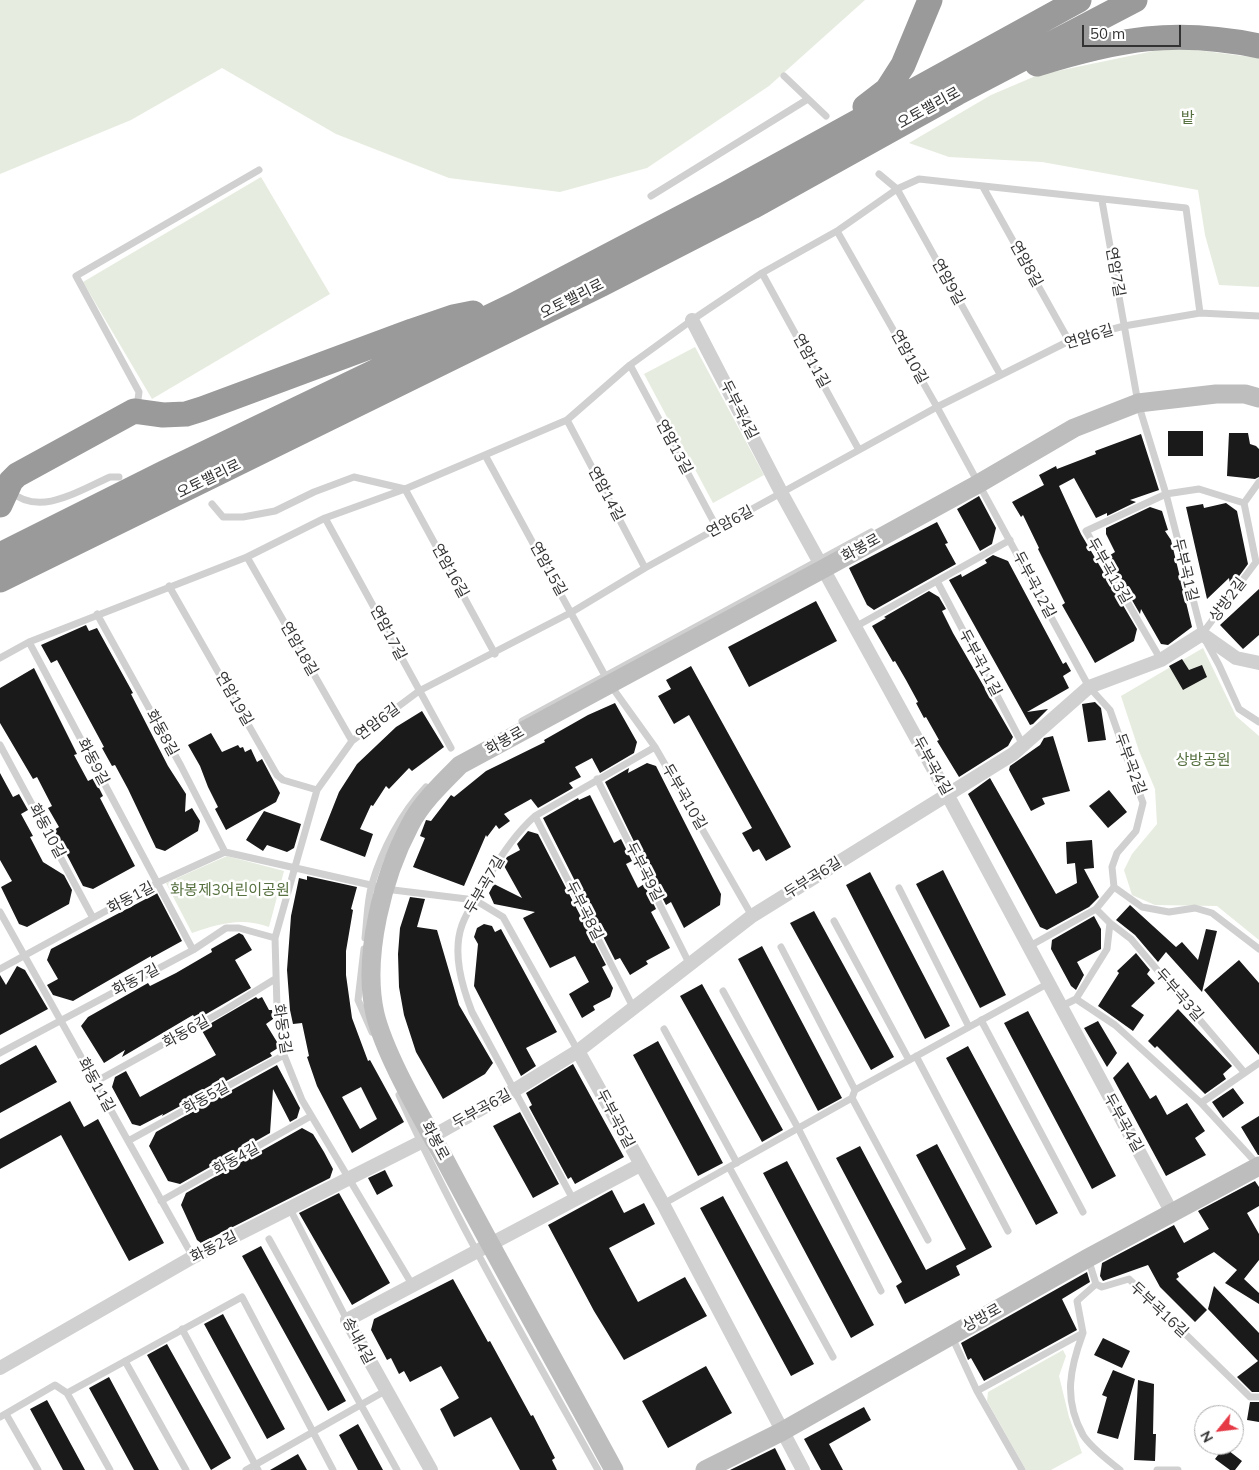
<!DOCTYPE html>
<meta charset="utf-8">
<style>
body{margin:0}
#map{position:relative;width:1259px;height:1470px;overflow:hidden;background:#fff;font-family:Mulish,sans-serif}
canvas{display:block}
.north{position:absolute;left:1194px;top:1405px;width:50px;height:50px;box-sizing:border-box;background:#fff;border:1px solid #adadad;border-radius:50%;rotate:241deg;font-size:14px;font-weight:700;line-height:20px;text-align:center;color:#333}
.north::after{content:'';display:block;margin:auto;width:18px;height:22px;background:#e63946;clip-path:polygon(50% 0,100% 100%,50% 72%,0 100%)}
.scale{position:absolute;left:1082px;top:25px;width:99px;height:22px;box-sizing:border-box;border:2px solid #333;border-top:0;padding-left:6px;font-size:15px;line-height:18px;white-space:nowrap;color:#333;-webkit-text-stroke:4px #fff;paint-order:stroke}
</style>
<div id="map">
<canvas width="1259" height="1470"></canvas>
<div class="north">N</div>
<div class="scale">50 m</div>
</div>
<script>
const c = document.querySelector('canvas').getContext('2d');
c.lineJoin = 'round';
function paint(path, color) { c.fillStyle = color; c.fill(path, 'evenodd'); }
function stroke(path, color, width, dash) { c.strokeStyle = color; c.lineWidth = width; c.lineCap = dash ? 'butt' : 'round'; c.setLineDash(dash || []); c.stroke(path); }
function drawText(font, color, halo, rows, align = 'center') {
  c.font = font + ' Mulish,"Noto Sans KR",sans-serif'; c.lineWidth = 5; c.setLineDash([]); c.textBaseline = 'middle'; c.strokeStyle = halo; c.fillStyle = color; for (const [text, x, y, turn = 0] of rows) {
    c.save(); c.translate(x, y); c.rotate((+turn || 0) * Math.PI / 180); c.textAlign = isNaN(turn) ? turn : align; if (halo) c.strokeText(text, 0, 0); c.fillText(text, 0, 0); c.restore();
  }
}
const green = new Path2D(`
 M0 0H865L769 86 647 168 560 192 449 178 336 134 222 68 131 120 0 174Z
 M1173 47 1259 58V287L1219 285 1205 235 1198 190 1042 162 949 157 909 143 991 95 1038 75Z
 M261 177 330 294 152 399 83 282Z
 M695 347 764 475 713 503 644 374Z
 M1203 648 1236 716 1259 736V940L1217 906 1155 905 1132 895 1124 870 1132 854 1157 824 1155 789 1139 751 1121 696Z
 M227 856 284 871 269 927C241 917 219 924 192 933L166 883Z
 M1063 1350 1066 1356 1059 1376 1069 1417 1082 1453 1051 1470H1026L987 1401 988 1392Z`);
const building = new Path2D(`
 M1168 431H1203V456H1168Z
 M1229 433H1248L1250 444 1256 446 1259 449V477L1255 479 1227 476Z
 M1141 434 1159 490 1130 500 1136 502 1107 516V513L1096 518 1074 478 1059 486 1081 534 1137 629 1134 641 1095 663 1062 605 1065 603 1038 549 1039 548 1023 515 1021 517 1012 502 1044 485 1039 475 1056 466 1057 469 1096 454 1095 451Z
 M979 496 996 528 992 544 980 551 957 509Z
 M1226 503 1237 511 1248 564 1237 579 1230 584 1229 578 1207 599 1186 507 1203 504 1204 508Z
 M1150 507 1162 511 1168 530 1165 531 1171 540 1192 627 1168 645 1161 644 1141 609 1140 614 1107 557 1115 552 1106 534V528Z
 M937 522 948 543 945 544 956 564 874 610 867 605 849 568Z
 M993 555 1008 561 1063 664 1066 662 1071 671 1063 676 1069 688 1027 712 1048 709 1033 724 1030 725 949 580 961 574 962 577 987 563 985 560Z
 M1259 589V635L1243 649 1220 625Z
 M929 591 939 597 946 609 942 611 953 633 1013 737 1008 746 959 777 937 741 939 740 926 717 924 718 916 703 918 702 906 680 895 661 893 662 872 626 886 618 884 617Z
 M816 601 837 641 749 687 728 647Z
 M86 625 89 631 97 628 133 693 131 694 168 766 186 794 185 812 192 808 200 821 198 831 165 851 156 848 128 789 115 765 112 766 102 748 104 747 57 660 51 663 41 645Z
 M1182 659 1189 670 1202 665 1207 677 1183 690 1169 666Z
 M691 666 791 847 766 861 759 849 753 852 742 833 752 828 689 715 674 724 658 696 671 689 666 680Z
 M34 668 77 754 74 755 88 781 94 778 103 796 100 798 135 866 93 889 83 886 54 830 59 827 48 808 52 806 37 777 33 779 0 723V688Z
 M1095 702 1101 708 1106 740 1088 742 1082 704Z
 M615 703 637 742 634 753 600 773 592 758 575 767 581 777 569 783 573 788 538 808 531 799 504 814 510 821 499 829 496 825 487 837 486 835 464 886 413 867 425 838 420 836 426 820 431 821 451 795 454 797 486 771 545 742 544 740 588 715Z
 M422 711 444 747 412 771 409 768 389 789 386 786 373 806 371 805 360 829 373 834 365 857 320 840 339 792 357 764 396 727Z
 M211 733 222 752 238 745 240 748 243 747 245 752 251 749 257 762 262 759 280 793 276 802 226 830 215 809 218 807 208 787 200 766 188 745Z
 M1053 736 1070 791 1042 798 1045 804 1031 811 1009 770 1010 766 1040 745 1044 738Z
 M647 763 656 766 721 894 720 905 684 928 671 902 666 905 653 880 656 878 644 855 641 856 605 782 629 768 628 773Z
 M0 773 13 797 19 794 28 810 21 814 33 836 30 837 43 862 64 875 72 890 69 904 27 927 19 924 1 887 12 881 0 860Z
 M990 778 1056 894 1077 883 1075 863 1067 864 1066 842 1092 840 1094 868 1084 869 1099 897 1089 907 1047 930 1040 927 968 794Z
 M1109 790 1127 812 1108 828 1089 806Z
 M590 795 614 843 621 839 632 861 626 864 638 888 644 884 656 909 651 912 670 948 646 961 648 964 630 975 620 958 615 960 543 818 578 798 579 800Z
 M264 811 301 824 294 848 287 852 267 845 263 851 246 840Z
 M528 831 538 834 606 965 602 967 613 988 610 997 593 1006 595 1010 582 1018 569 994 589 982 575 956 550 968 523 918 535 912 494 904 489 893 494 884 522 898 503 864 507 857 520 850 517 844Z
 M943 870 1006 995 980 1008 916 884Z
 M870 872 950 1026 925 1039 846 885Z
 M307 876 357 887 351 909 353 910 346 951V975L352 1018 368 1061 370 1060 404 1122 352 1153 317 1086 307 1057 309 1056 302 1023 293 1024 290 1010 287 970 291 916 299 878 307 880ZM361 1087 377 1119 360 1129 342 1097Z
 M157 893 182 941 151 958V956L73 1001 53 995 47 985 58 979 47 960 51 949Z
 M410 897 425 899 417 927 437 930 459 1005 493 1063 485 1074 443 1099 416 1052 404 1015 399 987 398 954 400 928Z
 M1130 905 1176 947 1182 942 1198 960 1206 929 1217 931 1202 992 1166 952 1158 962 1135 935 1116 920Z
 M814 911 894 1057 871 1070 790 923Z
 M1094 916 1101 929V949L1077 962 1084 975 1076 990 1071 986 1051 949 1052 940Z
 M484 924 492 926 495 932 501 929 557 1032 526 1048 536 1066 521 1076 474 986 478 944 474 937 477 928Z
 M239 933 243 935 252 950 235 960 251 988 196 1020 193 1015 122 1057 125 1050 104 1063 81 1026 88 1017 148 983 150 986 176 973 212 952 211 949Z
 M762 946 842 1098 818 1111 738 959Z
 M1136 953 1150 970 1147 974 1155 983 1131 1006 1144 1015 1133 1031 1098 1006 1119 973 1117 971Z
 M1239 960 1259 983V1055L1204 990Z
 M17 966 25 970 48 1009 0 1035V975L6 985Z
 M702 984 783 1130 762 1142 680 996Z
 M256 997 258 999 262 997 269 1010H272L273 1019 266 1024 277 1042 278 1048 270 1053 272 1056 162 1116 163 1114 140 1126 132 1124 112 1087 115 1077 126 1071 140 1097 216 1055 201 1029Z
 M1178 1009 1232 1066 1223 1074 1226 1079 1205 1094 1157 1046 1155 1048 1148 1041Z
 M1028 1011 1116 1176 1092 1189 1004 1023Z
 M1098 1021 1117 1053 1107 1067 1084 1028Z
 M658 1041 723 1163 698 1176 633 1055Z
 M36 1045 57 1082 0 1113V1065Z
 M968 1046 1058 1213 1036 1225 946 1058Z
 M1128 1062 1150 1099 1156 1095 1167 1115 1187 1103 1205 1131 1195 1138 1206 1155 1166 1176 1113 1078Z
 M573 1064 624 1157 575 1184 571 1177 568 1179 529 1107 532 1105 526 1093Z
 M277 1065 300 1108 297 1118 290 1122 273 1089 270 1133 180 1184 168 1181 149 1146 156 1132Z
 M1233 1088 1244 1103 1223 1118 1212 1102Z
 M70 1101 84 1127 98 1119 164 1243 129 1261 61 1135 0 1169V1139Z
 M520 1112 559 1184 533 1198 493 1126Z
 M1259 1116V1155H1258L1241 1127Z
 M302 1128 313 1134 324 1152 333 1169 330 1178 201 1243 197 1240 181 1205 186 1193Z
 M937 1144 992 1247 956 1266 960 1275 905 1304 896 1286 902 1282 836 1158 860 1146 926 1270 966 1249 916 1155Z
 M787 1161 874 1325 851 1338 763 1173Z
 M385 1170 393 1186 377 1195 368 1178Z
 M1255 1181 1259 1187V1206L1247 1213 1259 1234V1260L1244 1279 1259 1293V1304L1225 1283 1237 1270 1214 1252 1177 1273 1179 1277 1176 1279 1207 1310 1195 1322 1160 1287 1148 1265 1103 1281 1100 1276 1102 1263 1174 1225 1184 1243 1209 1229 1198 1211Z
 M612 1190 624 1213 644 1203 655 1224 609 1248 638 1302 685 1277 707 1316 624 1360 594 1311 548 1225Z
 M339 1193 390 1283 352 1305 299 1213Z
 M723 1196 814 1364 791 1376 700 1208Z
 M261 1246 346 1401 328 1411 242 1256Z
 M1087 1272 1090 1282 1062 1299 1077 1330 984 1381 971 1358 968 1360 961 1343Z
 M453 1279 488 1342 490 1341 531 1416 533 1415 555 1458 552 1460 557 1470H520L491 1417 454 1437 440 1409 459 1398 441 1366 410 1382 404 1371 399 1374 391 1358 387 1360 371 1330 374 1319Z
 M1214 1286 1259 1333V1392H1252L1237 1377 1258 1361 1208 1309Z
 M223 1314 285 1429 267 1439 204 1324Z
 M1103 1338 1130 1351 1122 1368 1094 1355Z
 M167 1344 231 1458 211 1470 147 1355Z
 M706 1366 732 1413 668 1448 642 1401Z
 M1113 1370 1135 1379 1118 1439 1097 1433 1107 1397 1102 1395Z
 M109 1377 159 1470H134L89 1388Z
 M1138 1380 1154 1384 1153 1434H1156L1155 1461 1134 1460Z
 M47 1400 85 1470H63L30 1409Z
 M1250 1402H1259V1422L1247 1420Z
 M864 1407 871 1420 829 1444 843 1470H821L804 1439Z
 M358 1424 383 1470H358L339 1435Z
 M1224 1447 1242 1461 1235 1470H1230L1215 1459Z
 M775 1448 786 1470H730Z
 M298 1454 307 1470H270Z`);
const lane = new Path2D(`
 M784 76 826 116
 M879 174 897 189 1000 374
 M983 187 1069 341
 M651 196 808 99
 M1102 201 1138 403 1166 494 1202 634 1219 665 1239 709 1259 722
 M837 231 937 407 1089 687 1110 710 1143 803 1136 831 1117 853 1112 867 1114 887 1142 907 1169 912 1195 908 1212 913 1259 949
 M762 273 859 450
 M630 365 717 528
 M137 407 139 392 76 276 259 170
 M567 420 645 568
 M485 455 609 683 655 747 752 916
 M10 491C40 518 80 490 110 477H119
 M212 504 223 517H243L275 511 314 492 354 477 405 489 495 654
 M325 518 451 748
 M247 557 352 741
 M937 581 1023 745
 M169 586 277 775 283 780 317 790
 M97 614 181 766 225 852
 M855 627 1010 540
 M1202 634 1256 562 1244 503 1259 482
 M29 642 193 950
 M0 658 29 642 247 557 325 518 405 489 567 420 630 365 692 320 762 273 837 231 897 189 919 179 1186 208 1200 313
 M1161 660 1086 531 1166 494 1199 489 1244 503
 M522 721 871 532
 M0 745 93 918
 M597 779 690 965
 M535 816 633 1007
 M899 888 969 1027
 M385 889 475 900 503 917 578 1051
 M0 912 193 1257
 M834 921 909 1060
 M1110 923 1131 939 1244 1072
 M365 938C367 921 367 901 372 884 382 850 401 813 426 787
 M781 947 855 1090
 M1028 947 1096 909
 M364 949 358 1000 372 1032
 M0 969 157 883 225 852 375 886
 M723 991 798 1128 881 1291
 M1076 999 1107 949 1110 923 1096 909 1114 887
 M1060 1007 1076 999 1115 1025 1201 1103 1259 1166
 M981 1020 1083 1212
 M664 1029 737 1163
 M0 1053 193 950 226 928H239L275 938
 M916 1056 1008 1231
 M95 1082 225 1010 275 979
 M399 1095C457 1224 529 1346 598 1470
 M852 1098 928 1240
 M1201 1103 1259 1063
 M128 1141 284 1055
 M729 1167 833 1357
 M161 1201 311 1116
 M574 1201 472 1012C462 986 452 953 462 925 468 908 480 893 488 878 501 855 516 833 535 816L655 747
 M663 1204 852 1098 855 1090 1047 984
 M290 1209 347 1320
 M269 1239 397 1470
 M1088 1258 1096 1284
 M413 1286 302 1100 284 1055 277 1008 275 938 295 867 317 790 352 741 419 691 572 612 645 568 937 407 1069 341 1124 326 1200 313 1259 316
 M182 1329 258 1470
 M1083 1333C1070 1368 1063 1399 1083 1435 1091 1448 1108 1460 1120 1470
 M951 1335 977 1391 1022 1470
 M125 1361 186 1470
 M977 1391 1083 1333 1077 1301 1096 1284 1102 1287 1129 1279 1250 1397H1259
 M67 1393 110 1470
 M6 1414 38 1470
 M0 1417 55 1385 67 1393 242 1297 333 1470
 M246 1470 385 1391
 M1157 1470H1178`);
const street = new Path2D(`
 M692 320 782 494 947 794 1172 1213
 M578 1051 663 1204 803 1470
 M0 1368 193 1257 433 1136 513 1091 578 1051 752 916 1013 754 1089 687 1161 660 1202 634 1236 658 1259 663
 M431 1470 347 1320 640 1165`);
const secondary = new Path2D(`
 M614 1470C558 1367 500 1264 445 1160 423 1119 386 1058 375 1014 362 956 383 876 410 825 421 803 442 783 460 765L823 569 978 484 1074 428 1138 403 1216 394H1245L1259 398
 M705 1470 781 1432 1088 1258 1259 1166`);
const highway = new Path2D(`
 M1037 64C1119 39 1174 28 1259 46
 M865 107 887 90 903 65 930 0
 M0 505 11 481 17 475 134 411 163 415 186 414 202 409 412 331 453 317 473 313
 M0 555 164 473 514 305 726 194 1079 0
 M0 580 602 284 752 207 957 93 1135 0`);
const streetNames = [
 ["오토밸리로",929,108,-29],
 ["연암8길",1026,264,61],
 ["연암7길",1115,272,80],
 ["연암9길",948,282,61],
 ["오토밸리로",572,299,-27],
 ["연암6길",1089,337,-17],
 ["연암10길",909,357,61],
 ["연암11길",811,361,61],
 ["두부곡4길",739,410,63],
 ["연암13길",674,447,62],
 ["오토밸리로",209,479,-26],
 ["연암14길",606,494,62],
 ["연암6길",730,522,-28],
 ["화봉로",861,548,-29],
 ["연암15길",548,569,61],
 ["두부곡1길",1185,570,76],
 ["연암16길",450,571,61],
 ["두부곡13길",1109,571,60],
 ["두부곡12길",1034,585,62],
 ["상방2길",1228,600,-53],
 ["연암17길",388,633,62],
 ["연암18길",299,649,60],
 ["두부곡11길",980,663,62],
 ["연암19길",234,699,60],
 ["연암6길",378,722,-37],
 ["화동8길",162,733,61],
 ["화봉로",505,741,-29],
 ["화동9길",93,762,62],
 ["두부곡2길",1130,764,70],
 ["두부곡4길",932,766,61],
 ["두부곡10길",684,797,60],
 ["화동10길",47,831,62],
 ["두부곡9길",644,872,63],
 ["두부곡6길",813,878,-32],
 ["두부곡7길",485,885,-60],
 ["화동1길",131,898,-28],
 ["두부곡8길",584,911,63],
 ["화동7길",136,980,-28],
 ["두부곡3길",1179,995,49],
 ["화동3길",282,1029,81],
 ["화동6길",186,1032,-29],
 ["화동11길",96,1085,61],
 ["화동5길",206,1098,-29],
 ["두부곡6길",482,1109,-29],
 ["두부곡5길",615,1119,62],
 ["두부곡4길",1123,1123,61],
 ["화봉로",435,1141,62],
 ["화동4길",236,1159,-29],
 ["화동2길",214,1247,-27],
 ["두부곡16길",1159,1310,43],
 ["상방로",982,1318,-29],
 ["송내4길",358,1341,62]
];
const parkNames = [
 ["밭",1188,118],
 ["상방공원",1203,760],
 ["화봉제3어린이공원",230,890]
];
paint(green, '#e6ecdf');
paint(building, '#1a1a1a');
stroke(lane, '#d0d0d0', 7);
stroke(street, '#d0d0d0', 14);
stroke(secondary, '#bdbdbd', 19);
stroke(highway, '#9a9a9a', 25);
drawText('15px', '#333', '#fff', streetNames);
drawText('15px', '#56703f', '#fff', parkNames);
</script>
